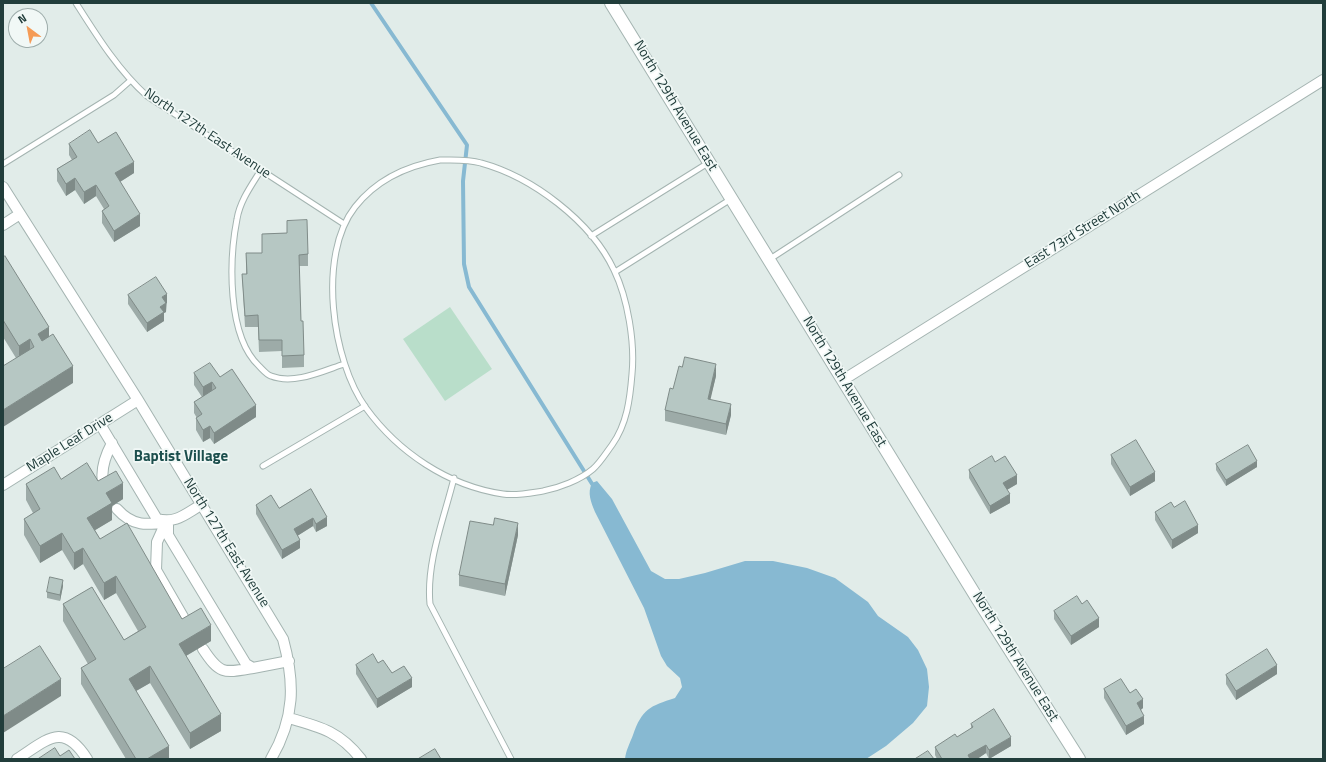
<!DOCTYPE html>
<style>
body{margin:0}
#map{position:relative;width:1326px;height:762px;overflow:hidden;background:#e1ece9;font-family:"Titillium Web",sans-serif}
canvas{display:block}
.frame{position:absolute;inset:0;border:4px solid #213d3b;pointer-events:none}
.north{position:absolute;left:8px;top:8px;width:40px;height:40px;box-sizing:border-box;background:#f1f8f6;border:1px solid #9eadab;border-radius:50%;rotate:328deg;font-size:11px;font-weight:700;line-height:16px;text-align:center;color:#213d3b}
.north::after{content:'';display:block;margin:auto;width:14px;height:18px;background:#f59b56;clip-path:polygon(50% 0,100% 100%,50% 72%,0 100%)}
</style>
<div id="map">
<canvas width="1326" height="762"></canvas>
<div class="frame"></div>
<div class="north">N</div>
</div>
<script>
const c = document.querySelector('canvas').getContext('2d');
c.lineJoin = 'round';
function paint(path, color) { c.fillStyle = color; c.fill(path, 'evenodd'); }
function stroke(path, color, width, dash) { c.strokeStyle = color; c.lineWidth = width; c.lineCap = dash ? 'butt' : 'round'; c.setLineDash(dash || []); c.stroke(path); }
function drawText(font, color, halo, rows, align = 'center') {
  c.font = font + ' "Titillium Web",sans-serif'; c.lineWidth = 3.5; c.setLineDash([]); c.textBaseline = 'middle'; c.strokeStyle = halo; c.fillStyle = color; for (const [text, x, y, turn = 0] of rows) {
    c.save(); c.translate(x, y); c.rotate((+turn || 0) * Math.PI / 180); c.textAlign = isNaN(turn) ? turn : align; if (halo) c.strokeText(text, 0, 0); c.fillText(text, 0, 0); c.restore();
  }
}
const green = new Path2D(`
 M450 307 492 369 445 401 403 339Z`);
const water = new Path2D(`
 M597 481 612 499 651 571 665 579H679L705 573 745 561H773L807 568 835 578 868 602 878 616 908 637 918 650 927 669 929 687 927 706 913 723 886 746 866 759H625C626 750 630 743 633 735 642 709 650 706 675 698L682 687 680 678 667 666 661 656 644 608 595 512C591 502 587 493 592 483Z`);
const stream = new Path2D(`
 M371 3 467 145 463 181 464 264 469 287 594 487`);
const service = new Path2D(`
 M76 3C97 36 118 70 147 96L344 224
 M440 160C453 160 468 159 481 163 532 177 591 221 614 270 628 299 635 343 632 374 630 399 627 424 612 445 606 453 600 463 593 469 580 480 559 488 543 491 530 493 516 496 503 494 448 486 398 452 366 408 332 361 317 255 355 207 377 179 406 166 440 160Z
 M3 164 114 95 131 80
 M261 170C251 186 240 201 237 219 229 260 227 336 259 366 263 370 267 375 271 376 294 385 323 371 344 364
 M591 236 708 163
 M770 259 899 175
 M615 272 731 199
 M263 466 365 406
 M454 478C444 519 426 562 430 604L511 759`);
const minor = new Path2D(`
 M3 187 138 400 283 639C295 683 295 718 271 759
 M3 225 20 214
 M843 380 1323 80
 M100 424 157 519C176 524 185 514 201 505
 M3 485 138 400
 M106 491C98 475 104 458 112 443
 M117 509C133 527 147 525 168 522V535L246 664 253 668 289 661
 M166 522 157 542 156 570 190 629
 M203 649C220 675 224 673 253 668
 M289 718C321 727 340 732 361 759
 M17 759C47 740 63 721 87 759`);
const tertiary = new Path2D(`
 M611 3 977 598 1079 759`);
const wall = new Path2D(`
 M98 143 134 173 120 182 140 226 114 242 102 223V211L104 209 96 196 84 204 75 190 66 196 57 181V169L72 160 69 155V144Z
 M287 221 308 254V266H299L301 321 304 355V367L282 368V351L259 352 258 327H245L242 274H246V253H262V234L287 233Z
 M3 258 49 336 73 383 16 358 3 337Z
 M128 295 167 303 166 312 164 313V321L147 332 128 304Z
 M194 373 220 377 256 417 214 444 210 438 203 442 196 430V418H197L194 413V402L202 397 194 385Z
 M716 376 710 399 731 415 726 435 665 421V410L673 389Z
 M1111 455 1155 481 1130 496 1111 464Z
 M995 462 1017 484 1007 490 1010 503 990 514 969 478V470Z
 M1216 464 1257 467 1226 486 1216 470Z
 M61 479 98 481 123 499 112 506V520L95 530 100 539 182 619 211 641 186 656 221 731 190 749 150 683 136 691 169 759H126L81 684V668L88 664 63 621V604L124 640 138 631 116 593 104 600 83 564 74 570 62 550 40 563 24 535V519L33 513 26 500V484Z
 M311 489 327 526 316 532 313 526 297 536 300 548 282 559 256 514V505L279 508Z
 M1174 507 1198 533 1172 549 1155 520V512Z
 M493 525 518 535 505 596 459 586V575Z
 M63 586 60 601 47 598V592Z
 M1082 604 1099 627 1071 645 1054 619V611Z
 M378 663 412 687 377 708 356 674V665Z
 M1277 674 1236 700 1226 684V675Z
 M1104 689 1130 693 1143 708 1141 710 1144 724 1126 735 1104 698Z
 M971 724 1011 746 989 759 986 753 977 759H937L935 755V747L957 737 971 729Z`);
const shadedWall = new Path2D(`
 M134 162V173L115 185V173Z
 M75 178V190L66 196V184Z
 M96 185V196L84 204V192Z
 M140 214V226L114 242V231Z
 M167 294V303L162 305V297Z
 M166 303V312L164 313V321L147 332V323L160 307Z
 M49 327V344L38 351V334Z
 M30 339V356L19 363V346Z
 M716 364V376L708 410V399Z
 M73 366V383L3 427V410Z
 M212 382V393L203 399V387Z
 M731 404V415L726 435V424Z
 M256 405V417L214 444V433Z
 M210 426V438L203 442V430Z
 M1257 461V467L1226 486V480Z
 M1155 472V481L1130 496V487Z
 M1017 475V484L1003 492V483Z
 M123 483V499L112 506V520L87 535V518L106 493Z
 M1010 494V503L990 514V506Z
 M327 517V526L316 532V524Z
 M313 518V526L294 538V529Z
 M518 523V535L505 596V584Z
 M1198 525V533L1172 549V540Z
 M62 533V550L40 563V546Z
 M300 540V548L282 559V550Z
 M83 548V564L74 570V553Z
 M116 576V593L104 600V583Z
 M63 580V586L60 601V595Z
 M1099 618V627L1071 645V636Z
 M211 625V641L179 660V644Z
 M1277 665V674L1236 700V691Z
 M150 666V683L129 695V679Z
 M412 678V687L377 708V699Z
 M61 679V696L3 733V716Z
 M1143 699V708L1137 712V703Z
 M221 714V731L190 749V733Z
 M1144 716V724L1126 735V726Z
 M1011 737V746L989 759V750Z
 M986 745V753L977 759H968V755Z
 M169 746V759H147Z`);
const building = new Path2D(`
 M90 130 98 143 116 132 134 162 115 173 140 214 114 231 102 211 109 206 96 185 84 192 75 178 66 184 57 169 77 157 69 144Z
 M307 220 308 254 299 255 301 321H303L304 355 282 356V340H259L258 315 245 316 242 274H247L246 253H262V234L287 233V221Z
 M5 256 49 327 38 334 42 341 53 334 73 366 3 410V366L34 347 30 339 19 346 3 320V258Z
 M156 277 167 294 162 297 166 303 160 307 164 312 147 323 128 295Z
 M685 357 716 364 708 399 731 404 726 424 665 410 670 388 673 389 679 366 682 367Z
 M210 363 220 377 232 369 256 405 214 433 210 426 203 430 196 418 202 414 194 402 216 388 212 382 203 387 194 373Z
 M1136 440 1155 472 1130 487 1111 455Z
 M1248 445 1257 461 1226 480 1216 464Z
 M992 456 995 462 1005 456 1017 475 1003 483 1010 494 990 506 969 470Z
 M87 463 98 481 116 471 123 483 106 493 112 503 87 518 100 539 127 523 182 619 201 608 211 625 179 644 221 714 190 733 150 666 129 679 169 746 147 759H136L81 668 96 659 63 604 92 587 124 640 146 627 116 576 104 583 83 548 74 553 62 533 40 546 24 519 40 509 26 484 54 467 61 479Z
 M311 489 327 517 316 524 313 518 294 529 300 540 282 550 256 505 271 495 279 508Z
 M1185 501 1198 525 1172 540 1155 512 1171 502 1174 507Z
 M495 518 518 523 505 584 459 575 470 521 493 525Z
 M50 577 63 580 60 595 47 592Z
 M1077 596 1082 604 1087 600 1099 618 1071 636 1054 611Z
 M40 646 61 679 3 716V669Z
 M1267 649 1277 665 1236 691 1226 675Z
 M373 654 378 663 383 660 392 673 404 666 412 678 377 699 356 665Z
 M1121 679 1130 693 1136 689 1143 699 1137 703 1144 716 1126 726 1104 689Z
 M994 709 1011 737 989 750 986 745 968 755 970 759H942L935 747 955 734 957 737 973 727 971 724Z
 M55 748 60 756 69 750 75 759H38Z
 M435 749 441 759H418Z
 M928 751 934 759H915Z`);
const streetNames = [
 ["North 129th Avenue East",675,106,59],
 ["North 127th East Avenue",207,134,34],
 ["East 73rd Street North",1083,230,-32],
 ["North 129th Avenue East",844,382,59],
 ["Maple Leaf Drive",70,443,-32],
 ["North 127th East Avenue",226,543,58],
 ["North 129th Avenue East",1015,657,58]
];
const neighbourhoodNames = [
 ["Baptist Village",181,457]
];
paint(green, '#b9deca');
paint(water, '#87b9d2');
stroke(stream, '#87b9d2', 4);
stroke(service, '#a4b4b1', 7);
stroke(minor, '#a4b4b1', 12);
stroke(tertiary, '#a4b4b1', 14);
stroke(service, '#fff', 5);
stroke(minor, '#fff', 10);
stroke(tertiary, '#fff', 12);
paint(wall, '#9daba8');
paint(shadedWall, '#7f8b88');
paint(building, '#b6c7c3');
stroke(building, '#7f8b88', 1);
drawText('14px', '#213d3b', '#f1f8f6', streetNames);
drawText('bold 15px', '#1c4f4d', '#f1f8f6', neighbourhoodNames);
</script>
